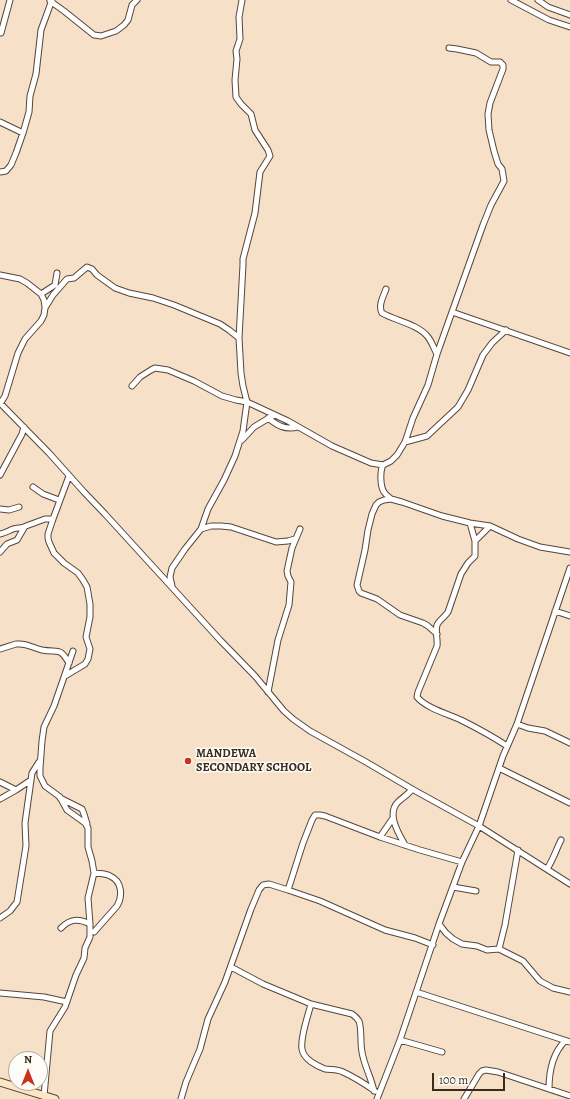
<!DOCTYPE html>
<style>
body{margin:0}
#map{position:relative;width:570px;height:1099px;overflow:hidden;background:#f6e0c8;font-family:Alegreya,serif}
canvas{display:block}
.north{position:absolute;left:8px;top:1051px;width:40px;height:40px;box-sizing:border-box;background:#fdfcf7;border:1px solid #afa8a0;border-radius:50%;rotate:0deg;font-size:11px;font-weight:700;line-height:16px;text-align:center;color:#3b2a1e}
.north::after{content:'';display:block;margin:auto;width:14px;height:18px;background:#c8321e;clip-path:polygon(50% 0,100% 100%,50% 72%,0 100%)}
.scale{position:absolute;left:432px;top:1073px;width:73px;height:18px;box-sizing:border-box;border:2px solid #3b2a1e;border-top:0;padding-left:5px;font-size:12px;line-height:14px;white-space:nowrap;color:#3b2a1e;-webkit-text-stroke:3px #fdfcf7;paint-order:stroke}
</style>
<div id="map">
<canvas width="570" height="1099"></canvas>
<div class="north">N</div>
<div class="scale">100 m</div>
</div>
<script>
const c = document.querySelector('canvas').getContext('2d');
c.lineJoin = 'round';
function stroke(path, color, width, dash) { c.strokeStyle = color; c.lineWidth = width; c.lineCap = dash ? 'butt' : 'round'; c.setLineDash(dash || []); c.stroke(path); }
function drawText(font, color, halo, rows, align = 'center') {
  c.font = font + ' Alegreya,serif'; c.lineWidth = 3; c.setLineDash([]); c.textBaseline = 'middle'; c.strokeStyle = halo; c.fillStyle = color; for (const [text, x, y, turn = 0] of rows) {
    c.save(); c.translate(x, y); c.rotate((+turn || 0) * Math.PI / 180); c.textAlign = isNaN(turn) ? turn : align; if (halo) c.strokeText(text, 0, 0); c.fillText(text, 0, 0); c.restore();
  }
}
const minor = new Path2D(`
 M511 0 549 20 570 27
 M538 0 548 7 570 15
 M50 1 64 11 94 35 101 36 116 31 124 25 128 20 132 5 137 0
 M1 33 10 0
 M0 122 23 133
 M0 172 6 171 11 165 16 153 23 133 29 112 30 96 36 74 41 30 52 0
 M0 275 20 279 27 283 41 294 44 300 45 307
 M386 289C383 297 378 306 382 313 396 321 418 324 428 337 432 342 434 349 437 354
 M41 294 55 285 57 273
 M452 312 570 353
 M132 386 140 377 151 370 155 368 168 370 194 381 222 396 236 400 247 402 288 421 332 446 371 463 383 465 391 461 397 455 405 442 413 418 428 385 437 354 483 225 491 205 504 181 502 169 498 164 494 151 489 130 488 114 490 103 503 69V65L500 62H491L476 53 457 49 449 48
 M0 403 49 453 84 492 105 514 220 640 255 676 284 711 293 719 310 731 366 762 412 789 479 826 570 884
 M0 404 5 396 18 353 25 339 41 321 44 315 45 308 53 295 67 279 74 278 87 267 92 269 97 275 115 288 129 293 153 298 174 305 220 324 229 330 239 338
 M268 418C278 426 285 430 298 427
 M242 440 254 427 274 415
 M405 442 427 436 458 407 468 390 483 355 492 343 506 330
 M383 465C380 471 380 486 384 492 385 494 389 497 391 499
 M0 475 22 434 24 427
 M33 487 43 494 59 500
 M0 509 9 510 19 507
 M470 523 475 541V556L468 563 461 574 448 612C445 617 439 620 437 625 435 632 438 640 437 646L418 692 417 697C426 708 448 714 461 720 477 728 492 736 507 746
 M201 529 211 526H221L231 527 276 542 288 541 295 539
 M0 534C5 533 8 531 13 529 18 527 22 529 26 526L45 519H53
 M475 541 490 526
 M0 552 7 544 17 540 24 528
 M172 586 170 577 172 568 185 549 201 529 208 509 224 480 235 456 243 431 247 402 243 386 241 373 239 338 243 265V259L255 213 260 172 270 156 268 150 255 130 251 114 241 104 236 97 235 80 237 59 236 51 240 39 239 17 242 0
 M555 611 570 616
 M437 634 428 626 423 623 400 615 377 599 361 593 359 591 357 585 365 550 368 530 372 514 376 505 379 502 384 500 391 499 402 502 442 516 470 523 490 526 518 539 540 547 570 552
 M0 649 16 644H20C27 644 34 648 42 650 58 653 59 646 69 663
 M65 676 85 664 88 659 90 649 86 637 90 617V604L87 587 83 580 78 573 64 563 54 553 49 542 48 538V534L53 519 69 476
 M268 692 278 640 289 605 291 582 288 576 287 571 292 548 300 529
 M517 724 528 728 545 731 570 743
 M499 768 570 803
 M0 782 16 790
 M60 798 82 809 84 814 87 824
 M0 799 16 790 31 780 32 773 39 762
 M380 837 393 818
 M405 845C399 834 386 814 398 802 403 797 408 795 412 789
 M547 869C553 860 556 850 561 840
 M453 887 476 891
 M288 890 303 843 312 820 315 815H320L325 816 380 837 420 850 462 862
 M0 918 10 911 17 902 26 846 25 823 31 780
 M439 924 446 933 453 939 462 944 477 946 487 950 499 949 523 961 540 981 553 988 570 992
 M61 928C70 919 78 918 90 924
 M94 932 117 906C123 896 122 881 110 876 105 873 99 874 94 873
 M499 949 505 925 518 850
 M231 967 263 984 311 1004 352 1014C355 1016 357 1018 359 1021 362 1030 360 1042 362 1052 364 1065 371 1077 374 1091
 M416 992 570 1042
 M0 993 44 997 67 1002
 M311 1004C308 1016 300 1037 302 1049 303 1059 317 1066 325 1069 331 1070 337 1069 343 1072 354 1077 365 1084 375 1091
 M400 1040 442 1052
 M549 1089C549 1071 552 1054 565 1041
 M44 1096 50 1031 65 1007 76 975 84 958 85 948 90 937V924L88 898 94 873 92 861 88 847V828L85 823 67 810 60 797 45 786 40 776V768L42 741 44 727 54 706 73 651
 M181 1099 186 1082 200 1049 208 1019 225 982 251 909 259 890 263 885 269 884 288 890 320 901 385 930 415 938 433 945
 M377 1099 400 1040 439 924 462 862 479 826 503 756 517 724 570 568
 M464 1099 479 1074 482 1071 486 1070 498 1072 570 1096`);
const secondary = new Path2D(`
 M0 1082 55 1099`);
const markers = [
 [188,761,4,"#c8321e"]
];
const poiNames = [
 ["MANDEWA",196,754],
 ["SECONDARY SCHOOL",196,768]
];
stroke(minor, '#574538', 7);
stroke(secondary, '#574538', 9);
stroke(minor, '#fff', 5);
stroke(secondary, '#fce6c4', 7);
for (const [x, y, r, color] of markers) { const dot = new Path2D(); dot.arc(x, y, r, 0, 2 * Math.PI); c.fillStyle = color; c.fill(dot); stroke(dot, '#fdfcf7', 1.5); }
drawText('bold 12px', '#3b2a1e', '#fdfcf7', poiNames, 'left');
</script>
